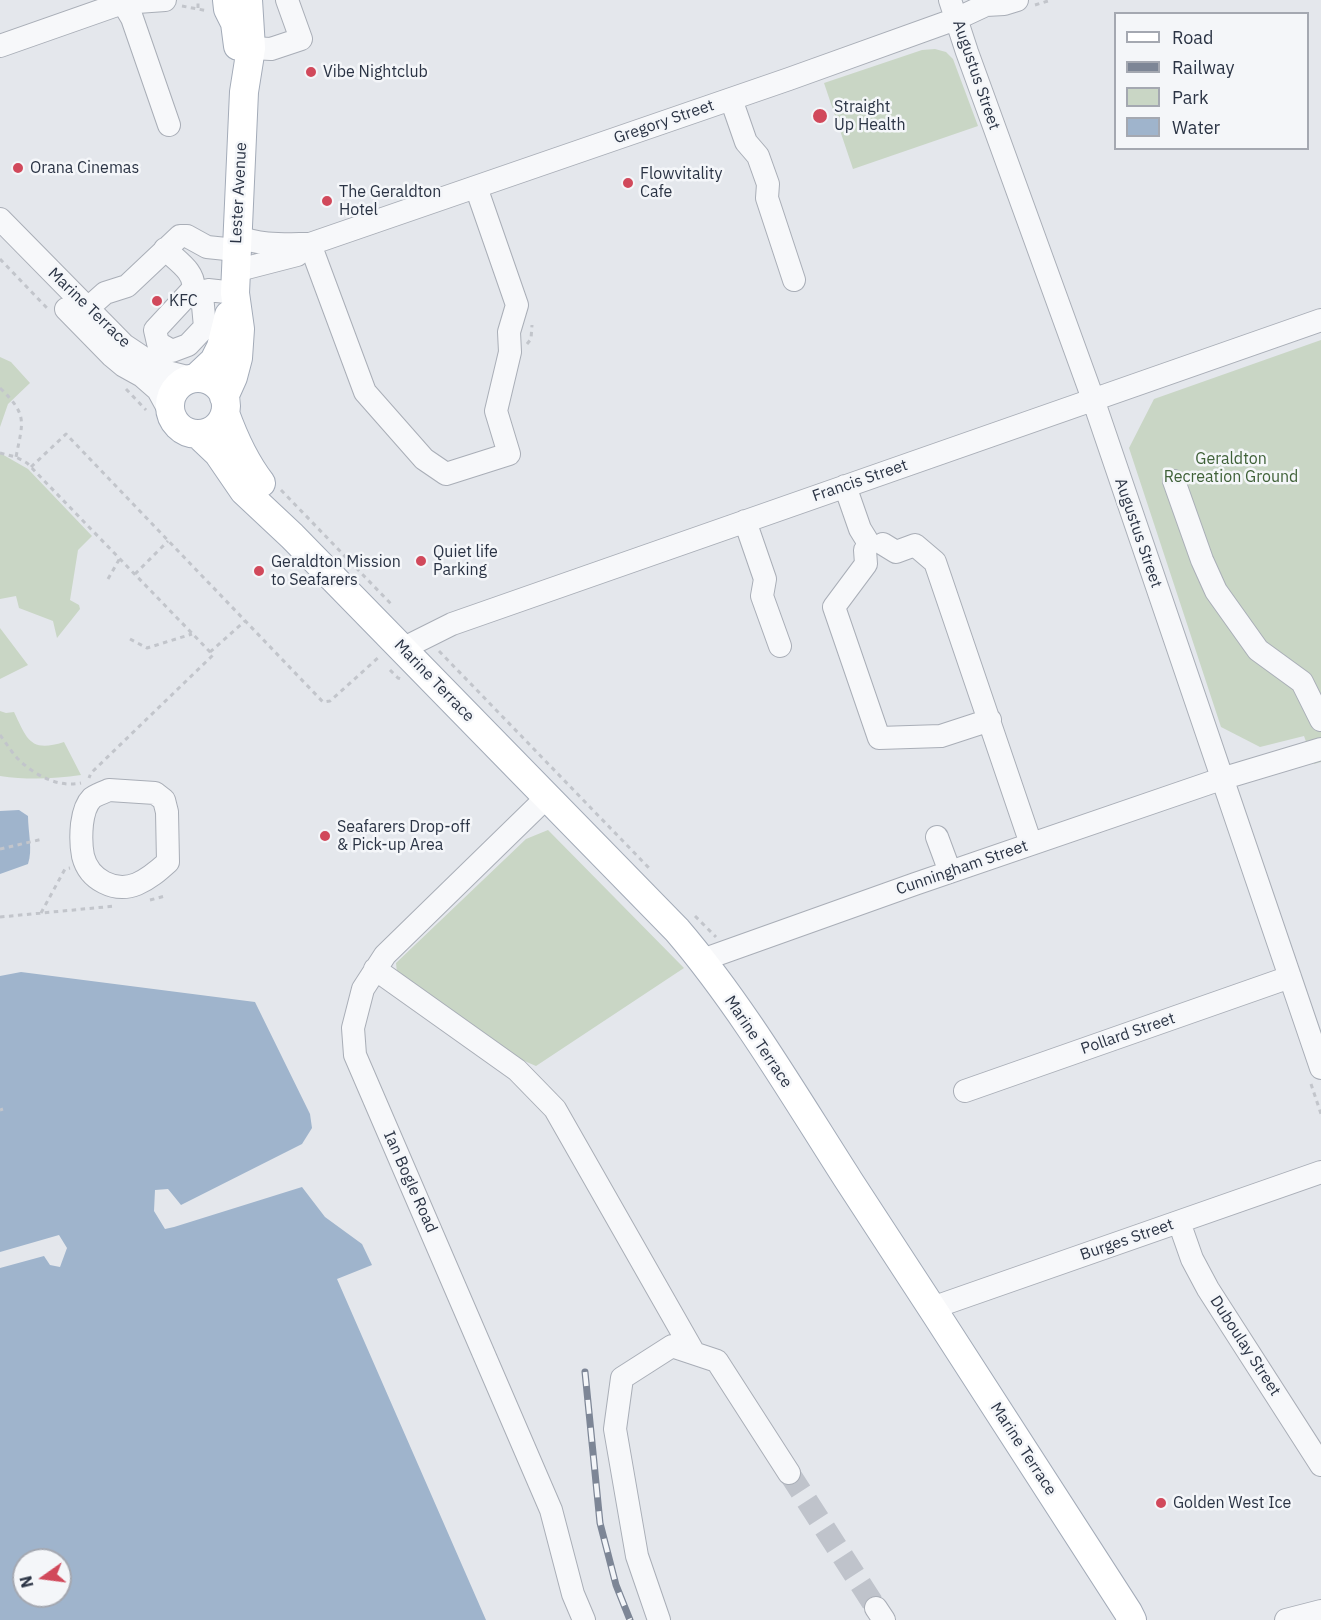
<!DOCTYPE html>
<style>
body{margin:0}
#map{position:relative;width:1321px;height:1620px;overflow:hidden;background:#e4e7ec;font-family:"IBM Plex Sans",sans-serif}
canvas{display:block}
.legend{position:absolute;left:1114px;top:12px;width:195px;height:138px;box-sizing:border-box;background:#f4f6f9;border:2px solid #a4a8b1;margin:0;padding:8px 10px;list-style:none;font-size:18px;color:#2b3445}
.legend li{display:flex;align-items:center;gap:12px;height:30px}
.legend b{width:30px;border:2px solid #a4a8b1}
.north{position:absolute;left:12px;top:1548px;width:60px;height:60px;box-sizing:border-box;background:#f4f6f9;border:2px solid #a4a8b1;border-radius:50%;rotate:256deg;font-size:16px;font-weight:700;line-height:24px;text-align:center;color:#2b3445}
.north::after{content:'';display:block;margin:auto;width:21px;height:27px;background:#d1495b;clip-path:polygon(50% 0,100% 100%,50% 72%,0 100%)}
</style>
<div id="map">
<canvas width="1321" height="1620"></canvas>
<ul class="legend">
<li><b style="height:8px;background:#fff"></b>Road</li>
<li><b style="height:8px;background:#7d8696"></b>Railway</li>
<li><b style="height:16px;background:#c9d6c5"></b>Park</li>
<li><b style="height:16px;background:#9fb4cc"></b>Water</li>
</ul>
<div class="north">N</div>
</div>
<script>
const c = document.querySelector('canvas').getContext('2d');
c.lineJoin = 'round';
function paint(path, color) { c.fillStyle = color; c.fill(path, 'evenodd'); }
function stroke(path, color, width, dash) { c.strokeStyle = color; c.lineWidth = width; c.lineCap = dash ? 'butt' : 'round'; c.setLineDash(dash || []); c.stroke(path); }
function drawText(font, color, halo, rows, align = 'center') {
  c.font = font + ' "IBM Plex Sans",sans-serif'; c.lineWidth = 5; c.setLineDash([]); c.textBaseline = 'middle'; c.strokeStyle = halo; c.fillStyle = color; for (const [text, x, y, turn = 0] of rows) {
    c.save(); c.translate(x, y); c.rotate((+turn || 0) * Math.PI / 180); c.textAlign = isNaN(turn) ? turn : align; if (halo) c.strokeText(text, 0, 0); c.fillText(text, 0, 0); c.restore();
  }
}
const green = new Path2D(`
 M935 49 946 52 953 59 978 126 853 169 824 83 922 50Z
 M1321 340V762L1314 764 1304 736 1260 747 1221 727 1129 448 1154 399Z
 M0 357 11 362 30 383 8 404 0 427Z
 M0 453 28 469 92 536 78 550 70 600 79 605 80 609 57 638 53 621 19 608 16 596 0 599Z
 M0 628 28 665 0 679Z
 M0 711 6 713 14 712C27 739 30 753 64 742L81 775C54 779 28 780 0 776Z
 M548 830 684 968 536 1066 522 1060 397 973 396 963 526 839Z`);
const water = new Path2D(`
 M19 810 28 816C28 832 33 850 28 864L0 874V811Z
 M21 972 255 1002 310 1114 312 1128 302 1144 181 1205 168 1189 155 1190 154 1211 165 1229 174 1227 302 1187 325 1217 362 1244 372 1265 337 1279 486 1620H0V1268L44 1256 50 1265 60 1267 67 1248 59 1235 0 1252V976ZM24 1560H60V1596H24Z`);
const minorTunnel = new Path2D(`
 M789 1473 876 1608`);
const path = new Path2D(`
 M1035 5 1051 0
 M182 6 208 11
 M198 8V0
 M0 259 48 309
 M527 344 531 339 532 325
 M0 388C28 415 23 421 16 457
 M126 389 146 410
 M166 430 178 443
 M0 453 16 457 27 463 213 655 91 773 89 778
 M31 467 66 434 323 702 330 701 379 657
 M281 490 393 606
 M135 574 168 541
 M108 579 120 558
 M130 639 147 648 192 634
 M439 651 649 868
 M210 652 245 621
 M390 670 398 678 401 679
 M0 735C6 743 11 751 17 758 34 775 58 788 81 783
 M0 849 43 839
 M150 900 165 896
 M41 913 65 869 70 868
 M695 916 716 937
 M0 917 115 906
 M1311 1084 1321 1114
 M0 1110 3 1109`);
const minor = new Path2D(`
 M950 0 967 52 1093 399 1321 1068
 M123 3 132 18 169 125
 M123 3 165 0
 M0 46 131 0
 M251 48 271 49 301 39 287 0
 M731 99 746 142 758 156 768 184 767 198 794 280
 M0 219 124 345 163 371 191 378
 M237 236C259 246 286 244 310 244L789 79 956 19 986 5 1004 4 1017 0
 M310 244 365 392 424 459 446 474 509 454 496 411 510 352 509 332 517 305 476 187
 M165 249C177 261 196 272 193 289L155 330 158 343 172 351 188 345 205 327 202 295 208 290 235 293
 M235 271 297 255 306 247
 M66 309 112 356 124 366 142 376 158 390 170 412
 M87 309 105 293 127 286 180 236H187L207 247 236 250
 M1174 481 1202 560 1216 591 1258 650 1302 682 1321 720
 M845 486 860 529 868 542
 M745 521 765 579 762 596 780 646
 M883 544 896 552 915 545 935 562 1031 844
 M865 550 866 564 834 607 879 738 941 736 990 720
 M402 649 452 624 1321 320
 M109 790 155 793 164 800 167 812 168 862C158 871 149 879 137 884 115 893 89 880 83 856 81 846 81 834 82 824 83 816 86 804 92 798 96 795 104 792 109 790Z
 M547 797 385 955 363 989 353 1028 355 1055 551 1510 573 1594 584 1620
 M937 837 950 872
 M702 960 915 884 1221 779 1321 749
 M375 969 517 1070 555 1109 694 1353
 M965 1091 1290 977
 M1179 1222 1192 1259 1208 1289 1321 1465
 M932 1308 1321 1172
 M876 1608 884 1620
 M659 1620 637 1556 615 1429 622 1378 672 1346 717 1361 789 1473
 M1286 1620 1321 1611`);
const major = new Path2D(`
 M227 0 228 9 235 23 238 46
 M197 377 214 361 221 347 229 315
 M170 406a28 28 0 1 1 56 0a28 28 0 1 1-56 0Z
 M224 397 233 377 238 358 240 329 235 293 244 92 251 48 248 0
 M225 413C234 438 244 461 261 483
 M198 434 218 453 244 491 292 536 677 930C742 1006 795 1097 849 1181 943 1324 1035 1468 1128 1612L1132 1620`);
const rail = new Path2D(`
 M585 1372 600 1523 616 1585 630 1620`);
const markers = [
 [311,72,6,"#d1495b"],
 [820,116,8,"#d1495b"],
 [18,168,6,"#d1495b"],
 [628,183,6,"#d1495b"],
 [327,201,6,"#d1495b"],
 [157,301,6,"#d1495b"],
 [421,561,6,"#d1495b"],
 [259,571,6,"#d1495b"],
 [325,836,6,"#d1495b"],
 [1161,1503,6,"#d1495b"]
];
const poiNames = [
 ["Vibe Nightclub",323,72],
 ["Straight",834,107],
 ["Up Health",834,125],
 ["Orana Cinemas",30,168],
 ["Flowvitality",640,174],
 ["Cafe",640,192],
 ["The Geraldton",339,192],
 ["Hotel",339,210],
 ["KFC",169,301],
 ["Quiet life",433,552],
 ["Parking",433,570],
 ["Geraldton Mission",271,562],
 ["to Seafarers",271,580],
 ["Seafarers Drop-off",337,827],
 ["& Pick-up Area",337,845],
 ["Golden West Ice",1173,1503]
];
const streetNames = [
 ["Augustus Street",976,75,71],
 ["Gregory Street",664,122,-19],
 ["Lester Avenue",239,193,-87],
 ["Marine Terrace",89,308,44],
 ["Francis Street",860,481,-19],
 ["Augustus Street",1138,533,71],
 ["Marine Terrace",434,681,46],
 ["Cunningham Street",962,868,-19],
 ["Pollard Street",1128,1034,-19],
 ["Marine Terrace",758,1042,56],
 ["Ian Bogle Road",410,1182,66],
 ["Burges Street",1127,1240,-19],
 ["Duboulay Street",1245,1346,57],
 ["Marine Terrace",1023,1449,57]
];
const parkNames = [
 ["Geraldton",1231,459],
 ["Recreation Ground",1231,477]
];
paint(green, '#c9d6c5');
paint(water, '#9fb4cc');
stroke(minorTunnel, '#bfc3cb', 22, [22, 11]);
stroke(minor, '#a9aeb7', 24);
stroke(major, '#a3abb8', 30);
stroke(path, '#c2c5cb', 3, [4.5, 4.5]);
stroke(minor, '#f7f8fa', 22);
stroke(major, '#fff', 28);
stroke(rail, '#7d8696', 7);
stroke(rail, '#f4f6f9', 4.5, [14]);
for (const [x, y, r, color] of markers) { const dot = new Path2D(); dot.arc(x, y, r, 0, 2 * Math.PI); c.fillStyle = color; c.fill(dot); stroke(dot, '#f4f6f9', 2); }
drawText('16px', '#2b3445', '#f4f6f9', poiNames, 'left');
drawText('16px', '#2b3445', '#f4f6f9', streetNames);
drawText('16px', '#3f6138', '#f4f6f9', parkNames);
</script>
